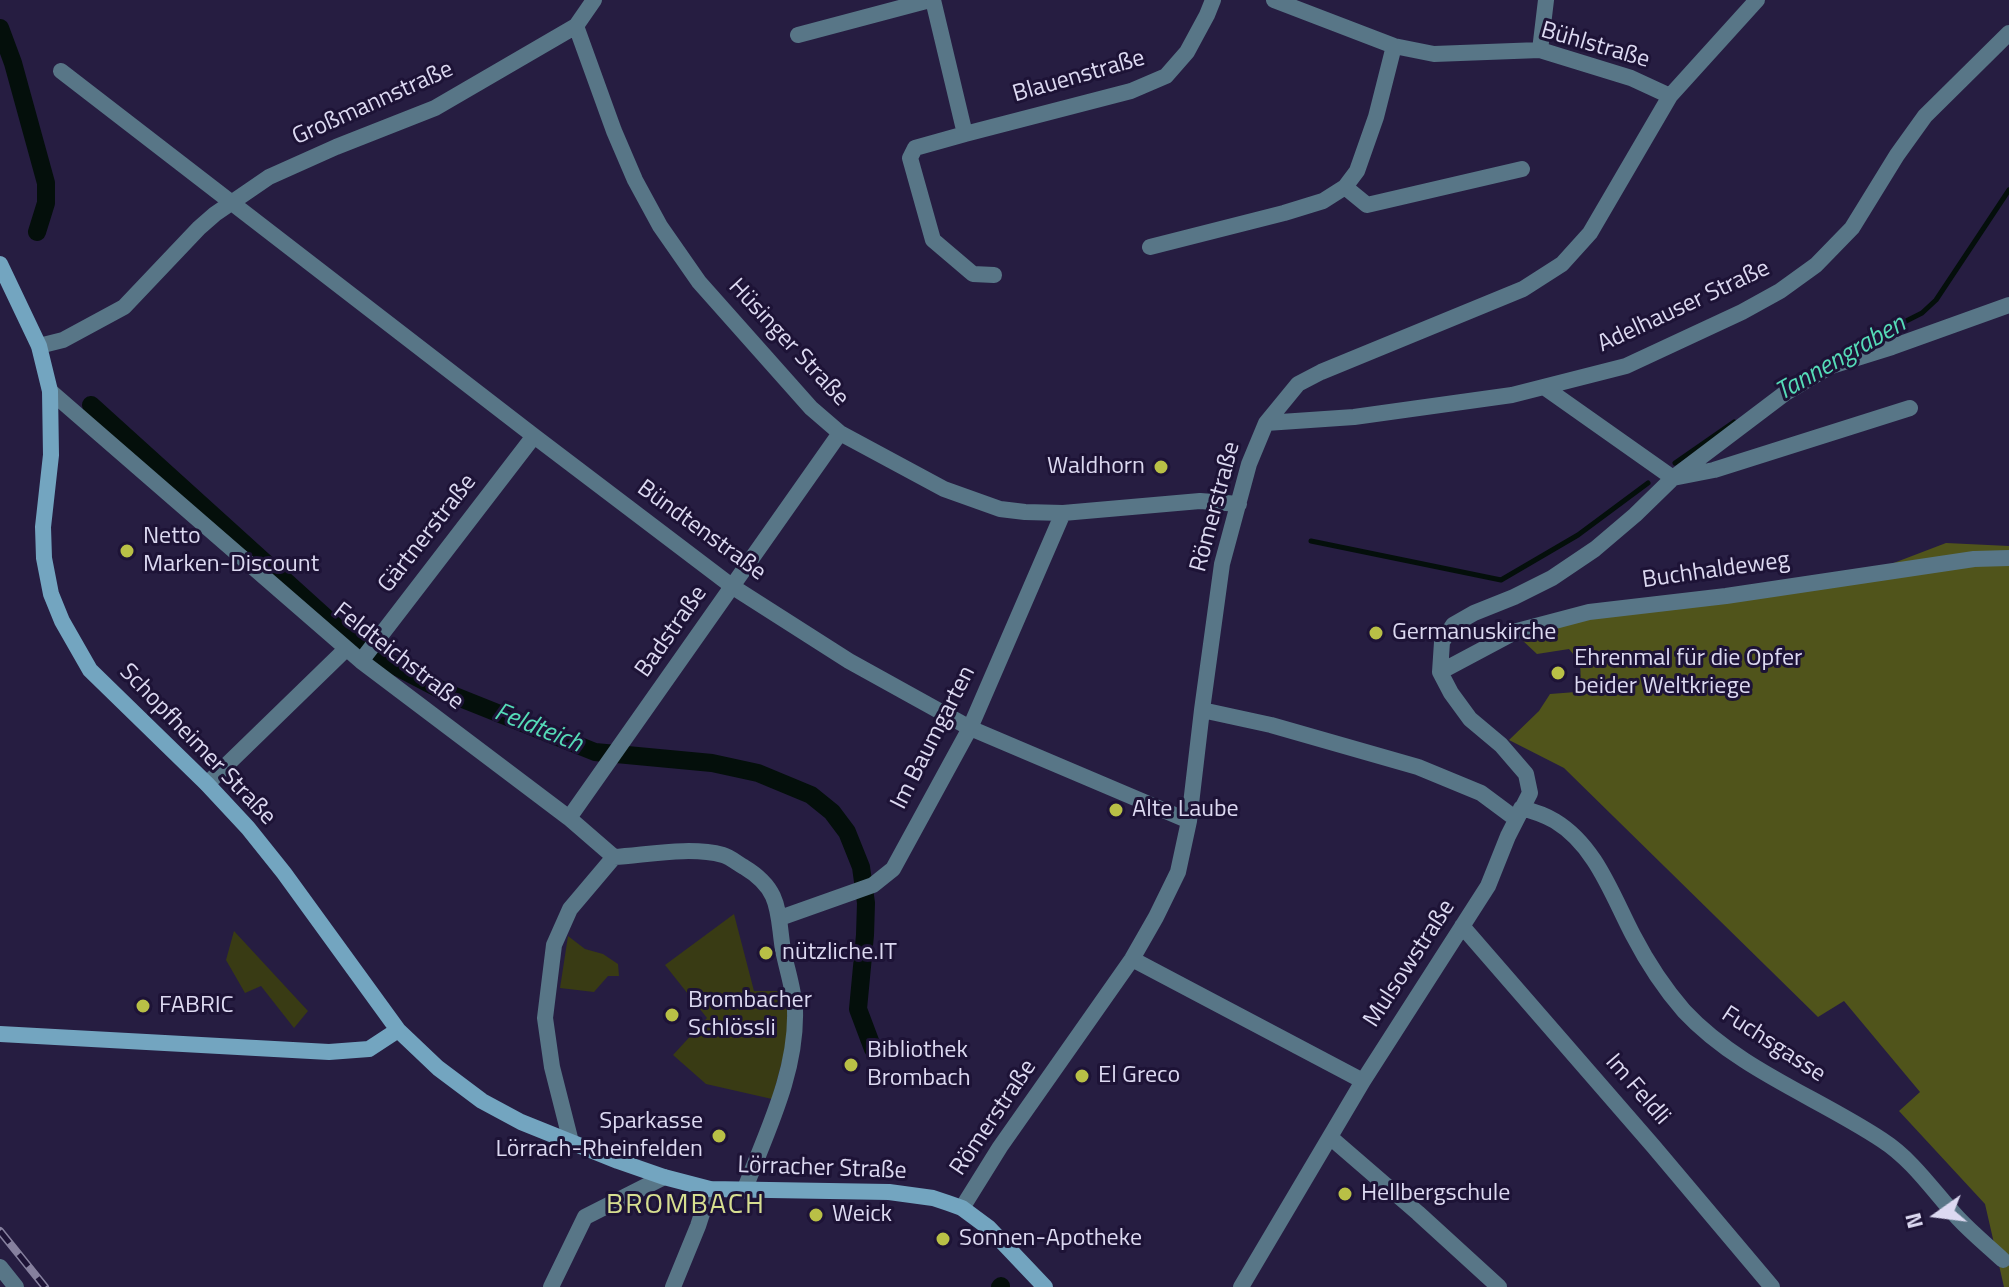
<!DOCTYPE html>
<meta charset="utf-8">
<style>
body{margin:0}
#map{position:relative;width:2009px;height:1287px;overflow:hidden;background:#261d41;font-family:"Titillium Web",sans-serif}
canvas{display:block}
.north{position:absolute;left:1897px;top:1175px;width:80px;height:80px;-webkit-text-stroke:6px #1d1336;paint-order:stroke;rotate:256deg;font-size:22px;font-weight:700;line-height:32px;text-align:center;color:#dcd9f1}
.north::after{content:'';display:block;margin:auto;width:28px;height:36px;background:#dcd9f1;clip-path:polygon(50% 0,100% 100%,50% 72%,0 100%)}
</style>
<div id="map">
<canvas width="2009" height="1287"></canvas>
<div class="north">N</div>
</div>
<script>
const c = document.querySelector('canvas').getContext('2d');
c.lineJoin = 'round';
function paint(path, color) { c.fillStyle = color; c.fill(path, 'evenodd'); }
function stroke(path, color, width, dash) { c.strokeStyle = color; c.lineWidth = width; c.lineCap = dash ? 'butt' : 'round'; c.setLineDash(dash || []); c.stroke(path); }
function drawText(font, color, halo, rows, align = 'center') {
  c.font = font + ' "Titillium Web",sans-serif'; c.lineWidth = 6; c.setLineDash([]); c.textBaseline = 'middle'; c.strokeStyle = halo; c.fillStyle = color; for (const [text, x, y, turn = 0] of rows) {
    c.save(); c.translate(x, y); c.rotate((+turn || 0) * Math.PI / 180); c.textAlign = isNaN(turn) ? turn : align; if (halo) c.strokeText(text, 0, 0); c.fillText(text, 0, 0); c.restore();
  }
}
const green = new Path2D(`
 M734 914 754 991H788L789 1035 772 1099 706 1084 673 1055 707 1018 665 965Z
 M234 931 308 1011 294 1028 261 986 245 993 226 960Z
 M568 936 585 949 603 954 618 964 619 976H608L594 992 560 988Z`);
const forest = new Path2D(`
 M1946 543 2009 546V1287H2004L1985 1204 1899 1111 1920 1092 1844 1001 1818 1017 1564 768 1509 740 1539 711 1550 694 1576 692C1583 672 1583 665 1569 649L1537 654 1522 640 1548 628 1579 618 1857 577Z`);
const stream = new Path2D(`
 M1833 358 1922 313 1936 300 2009 190
 M1675 463 1734 422
 M1311 541 1501 580 1578 535 1648 483`);
const canal = new Path2D(`
 M0 28 13 63 46 183V203L37 232
 M91 405 345 635 378 657 445 692 595 752 712 763 758 773 811 795 832 812 847 832 861 867 866 903 865 935 858 1009 873 1049
 M1000 1287 1001 1286`);
const street = new Path2D(`
 M933 0 965 134 1131 91 1166 76 1187 52 1207 15 1213 0
 M1274 0 1394 46 1434 54 1540 50 1631 78 1670 96
 M576 26 614 131 635 180 660 226 699 282 811 408 840 433 944 489 1000 509 1025 512 1063 513 1200 501 1239 504
 M798 35 930 0
 M1540 50 1546 0
 M61 71 534 436 733 587 849 661 970 728 1189 821
 M965 134 915 148 910 158 933 240 973 274 994 275
 M1345 187 1367 205 1522 169
 M1150 247 1284 213 1323 201 1345 187 1357 171 1376 117 1394 46
 M39 346 63 340 124 307 199 228 215 214 269 177 336 147 435 108 576 26 594 0
 M1544 387 1673 478 1714 470 1910 408
 M50 391 361 661 569 818 614 857
 M1266 423 1354 417 1512 395 1626 366 1742 312 1780 291 1816 265 1852 228 1897 155 1925 116 2009 33
 M361 661 534 436
 M1440 672 1442 642 1453 625 1474 613 1514 597 1552 578 1595 549 1635 515 1673 478 1784 394 1831 366 1892 347 2009 305
 M1440 672 1517 631 1589 612 1726 596 1974 559 2009 558
 M1202 710 1271 725 1418 767 1481 793 1516 819
 M207 784 346 649
 M1521 808C1533 811 1545 815 1555 821 1596 846 1612 895 1633 935 1647 962 1664 988 1684 1011 1738 1069 1817 1097 1882 1140 1913 1160 1934 1192 1958 1218 1972 1233 1988 1246 2003 1260
 M569 818 840 433
 M780 918 873 885 893 869 970 728 1063 513
 M1462 926 1654 1147 1772 1287
 M1132 959 1363 1081
 M1330 1137 1418 1213 1499 1287
 M571 1142 552 1067 545 1018 554 945 570 909 614 857C647 855 690 846 723 855 730 857 737 863 744 867 782 890 777 912 783 950 787 970 794 990 795 1010 797 1073 766 1133 744 1191
 M962 1208 1000 1147 1132 959 1156 917 1178 872 1189 821 1202 710 1222 564 1249 464 1266 423 1298 384 1321 372 1523 289 1562 264 1590 233 1670 96 1757 0
 M0 1267 16 1287
 M551 1287 585 1217 664 1177
 M673 1287 698 1226 710 1189
 M1241 1287 1363 1081 1488 886 1508 836 1530 793 1526 774 1501 745 1470 719 1451 693 1440 672`);
const secondary = new Path2D(`
 M0 264 39 346 50 391 51 455 43 527 44 558 51 594 62 621 90 670 207 784 248 828 284 873 398 1030 438 1068 482 1101 521 1122 618 1161 664 1177 710 1189 889 1192 933 1198 948 1203 962 1208 989 1228 1045 1287
 M0 1034 329 1052 369 1049 398 1030`);
const rail = new Path2D(`
 M0 1231 45 1287`);
const markers = [
 [1161,467,8,"#b9c046"],
 [127,551,8,"#b9c046"],
 [1376,633,8,"#b9c046"],
 [1558,673,8,"#b9c046"],
 [1116,810,8,"#b9c046"],
 [766,953,8,"#b9c046"],
 [143,1006,8,"#b9c046"],
 [672,1015,8,"#b9c046"],
 [851,1065,8,"#b9c046"],
 [1082,1076,8,"#b9c046"],
 [719,1136,8,"#b9c046"],
 [1345,1194,8,"#b9c046"],
 [816,1215,8,"#b9c046"],
 [943,1239,8,"#b9c046"]
];
const streetNames = [
 ["Bühlstraße",1595,46,16],
 ["Blauenstraße",1079,77,-16],
 ["Großmannstraße",373,104,-24],
 ["Adelhauser Straße",1684,307,-25],
 ["Hüsinger Straße",788,343,47],
 ["Römerstraße",1216,507,-75],
 ["Bündtenstraße",701,531,36],
 ["Gärtnerstraße",428,534,-52],
 ["Buchhaldeweg",1716,571,-8],
 ["Badstraße",672,632,-55],
 ["Feldteichstraße",398,657,38],
 ["Im Baumgarten",934,738,-63],
 ["Schopfheimer Straße",197,745,46],
 ["Mulsowstraße",1410,964,-57],
 ["Fuchsgasse",1773,1045,33],
 ["Im Feldli",1637,1090,49],
 ["Römerstraße",994,1118,-56],
 ["Lörracher Straße",822,1169,2]
];
const poiNames = [
 ["Waldhorn",1145,467,"right"],
 ["Netto",143,537],
 ["Marken-Discount",143,565],
 ["Germanuskirche",1392,633],
 ["Ehrenmal für die Opfer",1574,659],
 ["beider Weltkriege",1574,687],
 ["Alte Laube",1132,810],
 ["nützliche.IT",782,953],
 ["Brombacher",688,1001],
 ["Schlössli",688,1029],
 ["FABRIC",159,1006],
 ["Bibliothek",867,1051],
 ["Brombach",867,1079],
 ["El Greco",1098,1076],
 ["Sparkasse",703,1122,"right"],
 ["Lörrach-Rheinfelden",703,1150,"right"],
 ["Hellbergschule",1361,1194],
 ["Weick",832,1215],
 ["Sonnen-Apotheke",959,1239]
];
const waterNames = [
 ["Tannengraben",1841,359,-30],
 ["Feldteich",538,729,22]
];
const quarterNames = [
 ["BROMBACH",686,1206]
];
paint(green, '#393b14');
paint(forest, '#50541b');
stroke(stream, '#040f0b', 5);
stroke(canal, '#040f0b', 18);
stroke(street, '#587687', 16);
stroke(secondary, '#73a5c0', 16);
stroke(rail, '#86809e', 8);
stroke(rail, '#1d1336', 5, [15]);
for (const [x, y, r, color] of markers) { const dot = new Path2D(); dot.arc(x, y, r, 0, 2 * Math.PI); c.fillStyle = color; c.fill(dot); stroke(dot, '#1d1336', 3); }
drawText('24px', '#dcd9f1', '#1d1336', streetNames);
drawText('24px', '#dcd9f1', '#1d1336', poiNames, 'left');
drawText('italic 26px', '#55dbb7', '#1d1336', waterNames);
c.letterSpacing = '2px';
drawText('28px', '#d7de90', '#1d1336', quarterNames);
c.letterSpacing = '0px';
</script>
